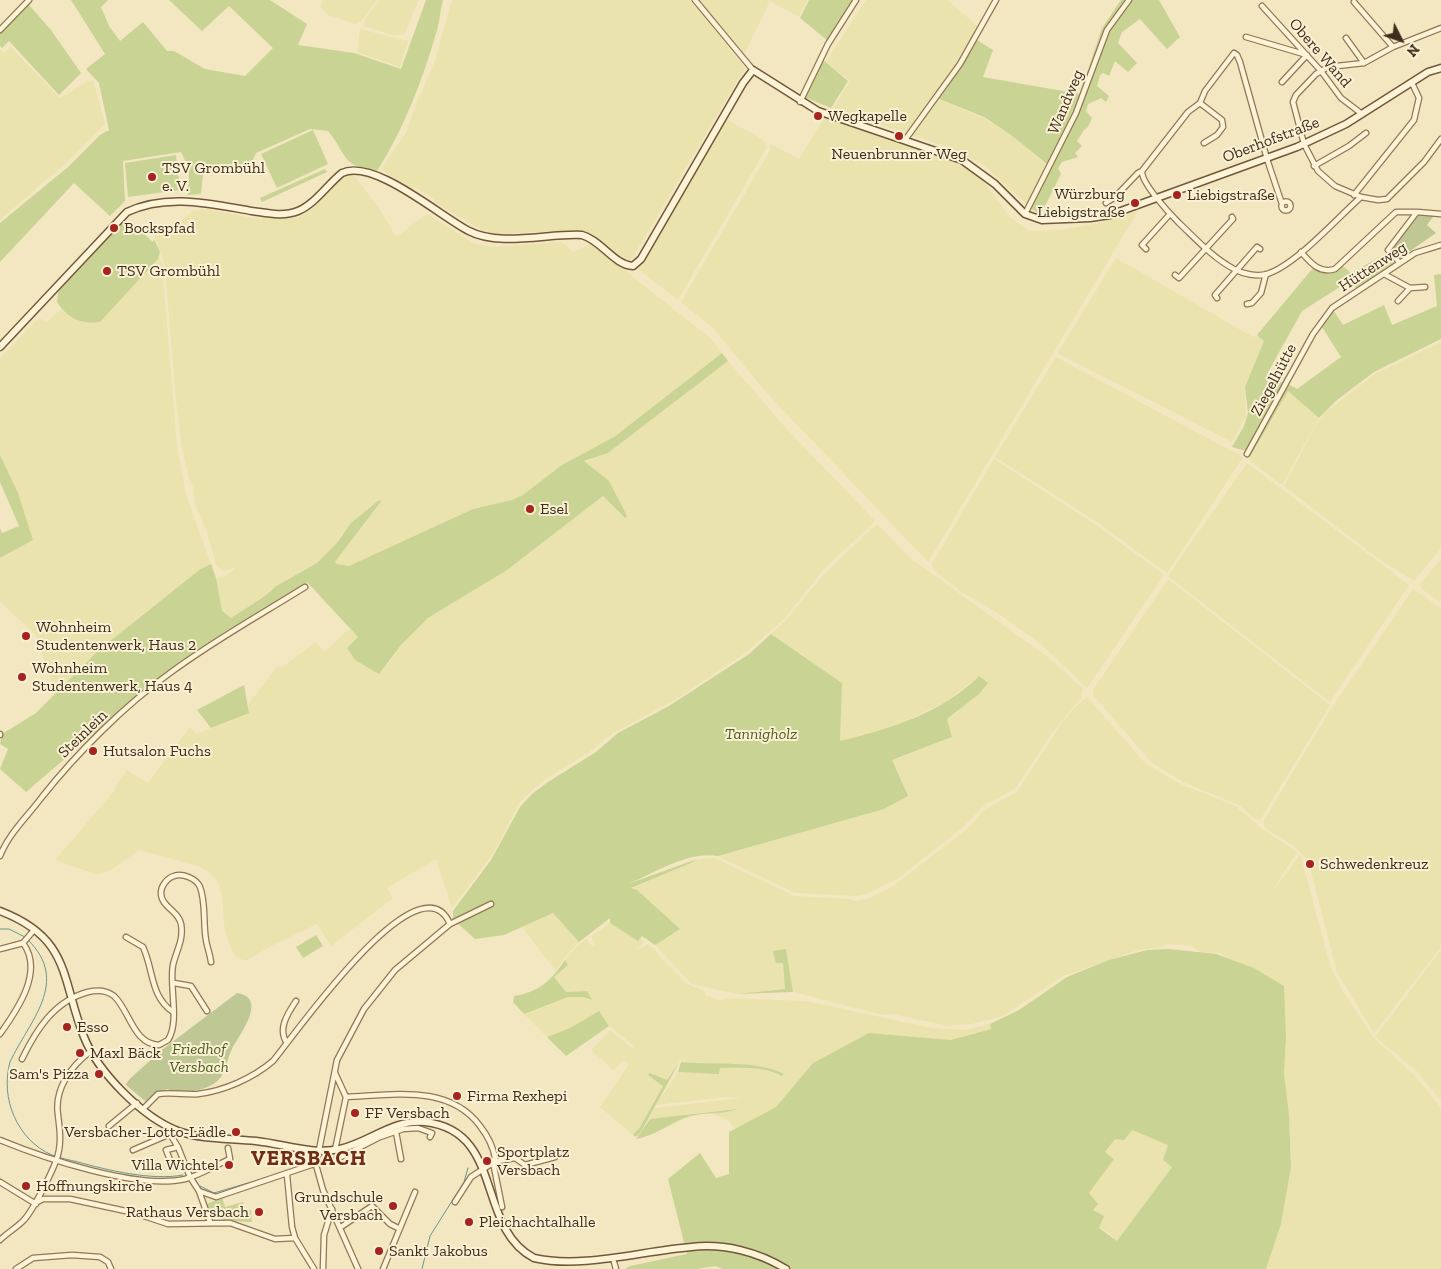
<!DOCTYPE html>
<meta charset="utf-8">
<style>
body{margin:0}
#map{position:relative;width:1441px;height:1269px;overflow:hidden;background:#f3e7c2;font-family:"Zilla Slab",serif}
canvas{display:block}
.north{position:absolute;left:1376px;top:15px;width:50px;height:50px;-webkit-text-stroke:4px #faf0d3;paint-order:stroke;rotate:131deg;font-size:14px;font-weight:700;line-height:20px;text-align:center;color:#3e2e1c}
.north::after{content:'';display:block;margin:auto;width:18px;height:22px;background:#3e2e1c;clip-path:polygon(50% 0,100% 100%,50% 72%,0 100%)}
</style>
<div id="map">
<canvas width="1441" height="1269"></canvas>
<div class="north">N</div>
</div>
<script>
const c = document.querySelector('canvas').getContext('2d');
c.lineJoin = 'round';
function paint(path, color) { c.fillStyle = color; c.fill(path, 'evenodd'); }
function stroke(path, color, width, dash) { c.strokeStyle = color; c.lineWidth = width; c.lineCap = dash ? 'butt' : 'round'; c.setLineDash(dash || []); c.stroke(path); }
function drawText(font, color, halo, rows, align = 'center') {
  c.font = font + ' "Zilla Slab",serif'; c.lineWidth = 4; c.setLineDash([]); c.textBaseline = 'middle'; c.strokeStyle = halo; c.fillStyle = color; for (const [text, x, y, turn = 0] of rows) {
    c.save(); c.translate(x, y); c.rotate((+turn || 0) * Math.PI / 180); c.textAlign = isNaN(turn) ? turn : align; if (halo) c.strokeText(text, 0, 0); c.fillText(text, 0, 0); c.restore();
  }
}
const farmland = new Path2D(`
 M323 0H377L361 21 355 24 328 15 320 7Z
 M380 0H419L404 35H393L364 26 365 19Z
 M452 0H690L745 68 630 262 591 234 582 230 495 234 485 232 436 203 432 197 414 187 412 190 381 169 406 133 417 101 434 64Z
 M700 0H807L799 17 770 1 745 53Z
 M866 0H947L978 26 961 59 907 133 832 110 850 81 826 62Z
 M360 29 408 41 400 67 357 52Z
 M11 47 60 98 88 81 93 80 105 124 67 162 0 220V49L4 53Z
 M938 99 983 118 1011 135 1047 166 1027 205 984 165 951 148 911 135Z
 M824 118 946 158 972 172 983 180 1009 216 1029 231 1059 230 1099 223 1138 211 928 562 764 390 714 329 681 302 768 154 771 144 799 159Z
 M727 119 763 140 767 147 678 300 638 269Z
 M353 174 381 211 396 237 427 214 475 244 492 247 562 242 574 252 590 244 594 246 709 337 722 353 614 437 523 495 512 500 473 509 349 566 337 564 335 562 381 501 340 536 336 544 317 563 276 585 265 596 231 618 222 611 216 578 226 576 237 567 223 571 216 565 207 532 195 505 193 486 190 483 182 447 176 402 165 267 154 234 181 221 192 211 206 209 252 218H298L310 210 342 178Z
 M159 257 162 263 177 447 187 498 211 564 199 570 139 617 55 692 36 635 0 602V558L33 540 18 493 0 455V358L39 318 47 322 61 309 71 318 100 322Z
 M1116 258 1253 337 1257 335 1264 341 1245 387 1246 416 1232 442 1059 354V351Z
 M1441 342V548L1414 581 1375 556 1284 486 1315 426 1326 412 1375 374Z
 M1056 357 1243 457 1167 573 1094 520 995 457Z
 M728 361 784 426 875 521 823 570 784 619 744 654 676 699 612 734 588 753 544 780 532 790 518 805 494 852 452 908 436 859 387 888 393 898 331 946 317 924 271 946 246 961 237 958 231 949 225 931 221 891 217 880 207 871 198 866 139 850 111 870 98 875 55 860 115 790V787L127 770 148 783 190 727 197 734 248 713 249 703 276 668 279 665 281 668 316 642 324 652 349 629 359 638 347 648 355 660 388 664 401 645 428 618 507 570 603 496 624 518 609 481 585 462 608 453Z
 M1288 390 1319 418 1282 485 1249 460Z
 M994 459 1099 527 1164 575 1087 688 1042 645 996 612 962 592 934 570 932 564Z
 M1247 463 1409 585 1330 702 1168 576Z
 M877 524 910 558 1045 655 1083 688 1081 698 1052 733 1015 789 986 804 963 827 897 879 867 894 855 896 795 893 718 856 884 809 907 796 892 760 951 738 947 719 958 712 979 676 947 701 888 730 840 741 842 683 771 634 787 619 826 572Z
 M1441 559V603L1422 589 1420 584Z
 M1168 579 1330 705 1260 820 1255 819 1239 805 1183 782 1151 762 1093 695V690Z
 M1413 589 1441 608V947L1374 1033 1337 972 1310 868 1311 864 1294 846 1265 828 1263 822 1331 709Z
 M1087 697 1145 763 1180 784 1234 805 1261 828 1297 852 1271 893 1300 855 1301 857 1330 965 1342 990 1373 1037 1415 1076 1441 1108V1269H1266L1281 1224 1291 1167 1289 1115 1284 1073 1286 1039 1254 968 1228 959 1221 953 1201 952 1191 946 1165 944 1164 947 1138 950 1063 976 1003 1016 972 1024 947 1026 893 1014 883 1015 793 992 786 949 783 963 785 989 737 994 692 984 655 945 658 943 630 889 691 863 697 859 715 858 794 896 850 899 855 901 870 898 895 885 971 826 982 811 1017 792 1061 724 1075 707Z
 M553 913 579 942 564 958 556 971 522 927Z
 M610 923 638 941 640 938 645 941 635 951 648 944 686 983 705 992V995L723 1001 725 998 806 1001 932 1028 966 1030 990 1024 991 1029 951 1040 869 1033 813 1063 776 1107 735 1129 728 1120 712 1114 737 1109 650 1119 655 1108 742 1098 727 1097 656 1105 678 1072 719 1073 720 1068H750L773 1071 782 1076 774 1069 679 1061 667 1080 651 1073 648 1075 663 1085 640 1127 633 1135 600 1107 629 1064 623 1060 614 1071 591 1050 610 1030 632 1048 634 1046 607 1024 599 1011 570 1028 547 1037 524 1014 568 997H583L590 1001 587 991 566 992 554 977 568 965 565 960 574 949 586 939 593 947 596 944 591 937Z
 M1441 950V1101L1417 1071 1375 1037Z
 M1132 1130 1169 1145 1172 1167 1117 1241 1109 1233 1099 1228 1088 1194 1114 1159 1105 1152 1115 1139Z`);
const green = new Path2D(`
 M71 0H108L101 7 109 26 120 41 143 22 167 51H174L205 69 245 76 273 48 229 6 202 31 169 0H270L307 24 298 45 354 53 401 69 426 0H443C440 10 440 20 437 30 423 79 404 129 377 171 340 165 349 157 328 131L310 129 256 153 250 167 241 175 203 174 201 194 188 195 189 169 181 152 123 161 125 201 110 216 74 183 0 262V223L68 167 100 135 109 130 99 83 86 69 105 54Z
 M809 0H853L828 41 800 18Z
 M1121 0H1159L1180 37 1167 49 1140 19 1122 32 1118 43 1137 63 1128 72 1115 61 1109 76 1103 73 1100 75 1097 86 1109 96 1106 102 1101 98 1088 104 1086 111 1092 118 1088 127 1084 130 1077 141 1082 146 1075 153 1078 157 1062 162 1058 168 1061 174 1041 214 1030 208 1059 153 1057 150 1048 165 1011 135 984 117 937 98 977 40 993 50 983 77 1080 94 1102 28Z
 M29 5 51 30 81 73 59 95 9 41 2 48 0 46V34Z
 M822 59 848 81 831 108 804 97Z
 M313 130 328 164 277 188 261 154Z
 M176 155 180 190 128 197 125 163Z
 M325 169 327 172 262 202 260 198Z
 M129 221 153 242 154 239 160 252 158 259 100 322C81 325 67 318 57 302L58 292 121 223Z
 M1385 254 1395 264 1357 290 1351 280 1302 311 1267 374 1283 383 1246 451 1232 447 1244 426 1248 413 1245 387 1264 341 1257 335 1313 268 1329 274 1343 266 1351 273Z
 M1441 274V339L1374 372 1337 400 1319 418 1288 391 1250 457H1248L1286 383 1297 389 1341 357 1320 324 1332 308 1343 325 1384 305 1392 325 1437 306 1434 275Z
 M722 353 728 361 608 453 584 461 609 481 627 516 625 518 603 496 507 570 428 618 401 645 379 674 355 660 347 648 358 637 307 582 145 690 26 792 0 769 8 749 0 744 2 734 36 713 99 650 199 570 211 564 216 578 222 611 231 618 265 596 276 586 317 563 336 544 351 523 378 501 382 500 335 562 337 564 349 566 473 509 512 500 523 495 562 465 614 437Z
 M0 455 18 493 33 540 0 558V528L2 533 19 526 0 482Z
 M771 634 842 683 840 741C890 729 942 713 979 676L988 683 979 694 947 719 952 737 892 760 908 796 884 809 718 856C688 851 654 873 628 884L697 859 691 863 631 888 637 890 680 929 655 945 642 936 638 941 610 923V918L579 942 553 913 504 935 475 939 453 919V911L491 860 520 807 532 794 548 782 596 752 618 733 669 706 749 654Z
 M244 685 249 713 211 728 197 710Z
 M316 935 323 946 303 958 296 947Z
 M786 949 793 992 737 994 785 989 783 963H776L773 951Z
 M1169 949 1216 954 1254 968 1284 986 1286 1039 1284 1073 1289 1115 1291 1167 1281 1224 1266 1269H723L715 1266 697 1269H625L630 1266 687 1254 668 1179 700 1153 716 1178 729 1174V1132L776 1107 813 1063 869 1033 951 1040 991 1029 990 1024 1019 1010 1067 977 1109 960 1147 950ZM1132 1130 1168 1145 1163 1160 1172 1167 1117 1241 1099 1228 1104 1216 1093 1210 1098 1204 1089 1193 1114 1159 1105 1152 1115 1139 1124 1140Z
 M565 960 568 965 554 977 566 992 587 991 592 1000 583 997H568L524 1014 513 1002 514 996C539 992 551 981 565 960Z
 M599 1011 609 1026 566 1056 547 1037 570 1028Z
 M680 1061 642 1130 636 1137 633 1135 640 1127 663 1086 648 1075 650 1073 667 1080Z
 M681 1062C711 1065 758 1060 784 1074L782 1076C764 1066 741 1068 720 1068L719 1074 678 1072Z
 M737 1109C723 1115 706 1112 691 1116 672 1121 656 1136 636 1139L650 1119Z
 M222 1197 225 1207 243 1202 245 1210H251L252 1222 223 1221 220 1211 210 1213 207 1204Z`);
const cemetery = new Path2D(`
 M1418 214H1435L1427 225 1436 233 1400 258H1397L1396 254H1392V248Z
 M237 993C269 998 239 1035 232 1049 227 1058 227 1068 221 1077 211 1091 182 1095 167 1089L145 1101 126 1085C126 1080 152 1060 159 1052Z`);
const stream = new Path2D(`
 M0 929H9L25 937
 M28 940C71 982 29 1021 10 1062 0 1098 17 1140 52 1155 60 1158 69 1160 78 1162 107 1170 152 1181 183 1175
 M200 1186 214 1193 265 1178
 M422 1269 430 1236 464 1182 468 1168`);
const street = new Path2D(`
 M695 0 753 70
 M1354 2 1393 47
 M1262 6 1321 71 1341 98 1362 114
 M1441 28 1393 47 1364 63 1328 67 1316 74 1296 95 1293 102 1304 144 1318 171 1335 186 1361 197 1378 200 1387 199 1424 162 1441 139
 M0 30 29 0
 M1246 37 1307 55 1282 82
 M1346 38 1364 63
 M800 102 828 44 856 0
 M1200 103 1222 120 1223 127 1217 135 1204 143
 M905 140 960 64 996 0
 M1314 166 1349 146 1366 133
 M1354 195 1414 120 1419 98 1412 83
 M1281.5 206a4.5 4.5 0 1 1 9 0a4.5 4.5 0 1 1-9 0Z
 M1106 203 1115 197 1138 173 1142 171
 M1282 204 1267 159 1240 62 1237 55 1234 53 1205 91 1200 103 1188 112 1142 171C1141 183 1170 214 1179 223 1196 239 1213 258 1234 269 1243 274 1257 277 1267 274 1296 265 1337 218 1361 197
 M1417 212 1441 214
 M1025 214 1076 113 1107 30 1129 0
 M1146 249 1142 245 1170 214
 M1301 252C1310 262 1319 274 1335 269L1396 212H1417L1388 250 1399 262
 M1384 274 1410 288 1398 301
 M1175 275 1179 278 1233 219 1232 217
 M1410 288 1425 287
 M1217 298 1215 295 1257 247 1260 249
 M1247 304 1252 303 1261 293 1266 274
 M1247 454 1313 334 1332 308 1415 253 1441 245
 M0 734V735
 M0 856C9 833 27 817 42 797 76 754 125 705 170 673 213 641 260 615 305 587
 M126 937 143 947C154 971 150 996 173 1012
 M0 949 23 943 34 930
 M174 983 191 986 207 1011
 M0 1034C18 1009 44 971 23 943
 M287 1043C277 1029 288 1013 296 1001
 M22 1059C36 1030 54 1001 88 992 97 990 106 990 114 996 130 1011 133 1044 159 1045L168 1040C180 1022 169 986 173 965 176 951 184 940 181 924 179 911 161 907 161 893 161 886 167 878 174 876 182 873 196 878 200 887 206 902 203 923 206 940 207 947 210 954 211 962
 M335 1073 346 1097 335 1150
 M346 1097C393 1095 449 1084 480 1126 487 1135 493 1146 495 1158L491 1164 471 1177 455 1202
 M143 1109 158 1094C171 1092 185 1095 198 1094 224 1091 253 1078 273 1061 292 1039 420 853 450 924
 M109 1126 137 1103
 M396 1132 401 1159
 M0 1140C44 1158 138 1190 185 1179 200 1175 216 1165 230 1159L228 1148
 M133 1150 170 1134 178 1147 190 1177 199 1191 216 1197 311 1165 335 1160 380 1137 403 1129 418 1128 432 1133 430 1137
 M170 1160 166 1150 178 1147
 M287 1175 292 1227 295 1238 314 1269
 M0 1182 36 1204
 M199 1191 210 1222
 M37 1202 43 1199H70L135 1213 168 1224 230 1223 275 1239 295 1238
 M502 1207 493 1162 515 1158 525 1165 555 1157
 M341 1227 372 1206 390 1224 398 1228
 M0 1240C7 1233 16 1228 23 1221 33 1211 51 1174 56 1161 62 1145 60 1131 58 1115 54 1089 71 1066 91 1051
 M614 1262 616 1269
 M16 1269 33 1258 72 1255 100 1257 108 1262 111 1269
 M323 1269 324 1235 332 1209
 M358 1269 323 1190 316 1165 337 1060 364 1009 395 970 450 924 491 904
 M383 1269 415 1192`);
const secondary = new Path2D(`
 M0 347 127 212C167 193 211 204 252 211 267 213 283 217 298 211 315 204 328 184 342 173 374 158 441 217 469 231 499 247 549 233 582 235 601 240 614 265 633 266L641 259 743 83 753 70 818 111 962 160 995 184 1025 214 1042 220 1090 218 1110 215 1297 147 1346 124 1428 72 1441 68
 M0 911C71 938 61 979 84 1037 98 1072 142 1117 178 1131 203 1140 230 1138 256 1141 284 1144 312 1155 340 1149 370 1142 393 1119 425 1122 505 1131 475 1227 534 1258 582 1269 641 1251 691 1247 724 1243 758 1252 786 1269`);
const markers = [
 [818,116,5,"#a7231f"],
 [899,136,5,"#a7231f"],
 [152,177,5,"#a7231f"],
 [1177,195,5,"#a7231f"],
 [1135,203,5,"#a7231f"],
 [114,228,5,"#a7231f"],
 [107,271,5,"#a7231f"],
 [530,509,5,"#a7231f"],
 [26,636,5,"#a7231f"],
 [22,677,5,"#a7231f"],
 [93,751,5,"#a7231f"],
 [1310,864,5,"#a7231f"],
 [67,1027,5,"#a7231f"],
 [80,1053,5,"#a7231f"],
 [99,1074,5,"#a7231f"],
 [457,1096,5,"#a7231f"],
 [355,1113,5,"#a7231f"],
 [236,1132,5,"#a7231f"],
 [487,1161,5,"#a7231f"],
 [229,1165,5,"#a7231f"],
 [26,1186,5,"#a7231f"],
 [393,1206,5,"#a7231f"],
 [259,1212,5,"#a7231f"],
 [469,1222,5,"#a7231f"],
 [379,1251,5,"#a7231f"]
];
const streetNames = [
 ["Obere Wand",1320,53,49],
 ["Wandweg",1066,102,-67],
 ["Oberhofstraße",1271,140,-21],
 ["Hüttenweg",1373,267,-33],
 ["Ziegelhütte",1274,380,-62],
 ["Steinlein",83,734,-44]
];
const poiNames = [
 ["Wegkapelle",828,116],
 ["Neuenbrunner Weg",899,154,"center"],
 ["TSV Grombühl",162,168],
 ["e. V.",162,186],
 ["Würzburg",1125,194,"right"],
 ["Liebigstraße",1125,212,"right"],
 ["Liebigstraße",1187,195],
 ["Bockspfad",124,228],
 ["TSV Grombühl",117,271],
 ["Esel",540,509],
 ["Wohnheim",36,627],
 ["Studentenwerk, Haus 2",36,645],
 ["Wohnheim",32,668],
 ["Studentenwerk, Haus 4",32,686],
 ["Hutsalon Fuchs",103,751],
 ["Schwedenkreuz",1320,864],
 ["Esso",77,1027],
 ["Maxl Bäck",90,1053],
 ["Sam's Pizza",89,1074,"right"],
 ["Firma Rexhepi",467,1096],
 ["FF Versbach",365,1113],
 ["Versbacher-Lotto-Lädle",226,1132,"right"],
 ["Sportplatz",497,1152],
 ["Versbach",497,1170],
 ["Villa Wichtel",219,1165,"right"],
 ["Hoffnungskirche",36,1186],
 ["Grundschule",383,1197,"right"],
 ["Versbach",383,1215,"right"],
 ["Rathaus Versbach",249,1212,"right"],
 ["Pleichachtalhalle",479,1222],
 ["Sankt Jakobus",389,1251]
];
const parkNames = [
 ["Tannigholz",761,734],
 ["Friedhof",199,1049],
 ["Versbach",199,1067]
];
const districtNames = [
 ["VERSBACH",309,1159]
];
paint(farmland, '#eae3ae');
paint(green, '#c9d394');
paint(cemetery, '#bfc794');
stroke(stream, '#6a958c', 1);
stroke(street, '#907756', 7);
stroke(secondary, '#72583a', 9);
stroke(street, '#fdf3d7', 4.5);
stroke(secondary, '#fdf3d7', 6);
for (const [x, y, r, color] of markers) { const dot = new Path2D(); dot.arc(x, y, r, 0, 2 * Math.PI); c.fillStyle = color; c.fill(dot); stroke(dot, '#faf0d3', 2); }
drawText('16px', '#3e2e1c', '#faf0d3', streetNames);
drawText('16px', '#3e2e1c', '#faf0d3', poiNames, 'left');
drawText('italic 16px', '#4b5d20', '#faf0d3', parkNames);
c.letterSpacing = '1px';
drawText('bold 21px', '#702d16', '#faf0d3', districtNames);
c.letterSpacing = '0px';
</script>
